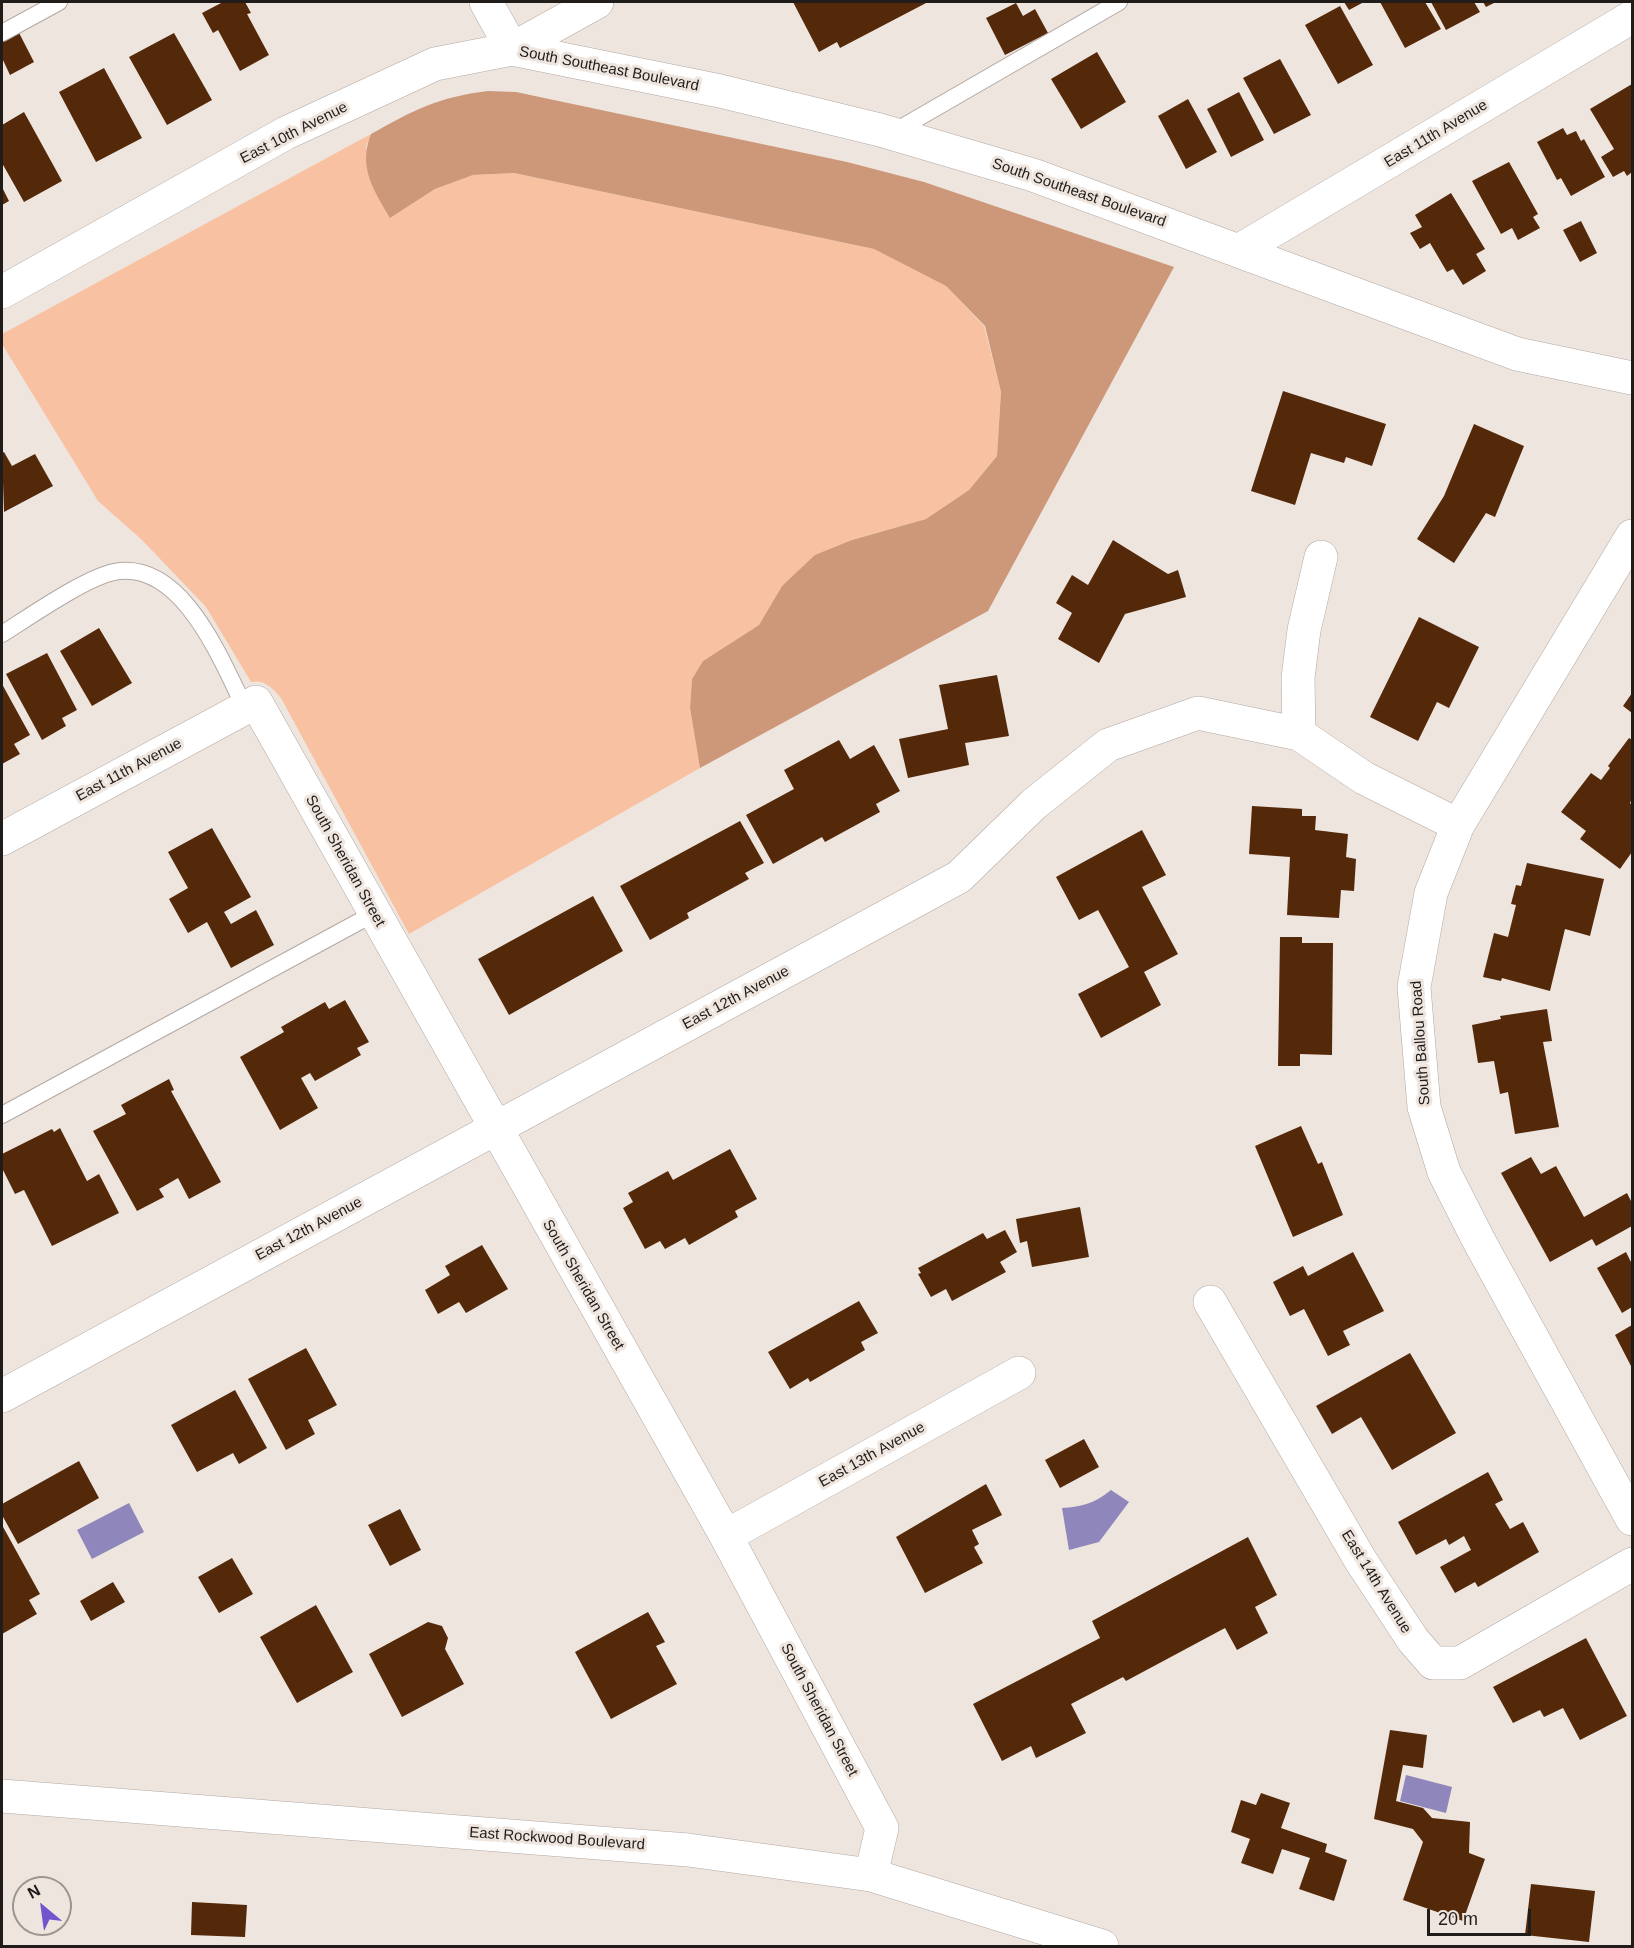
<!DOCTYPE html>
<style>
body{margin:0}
#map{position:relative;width:1634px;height:1948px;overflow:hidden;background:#efe5df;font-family:Helvetica,sans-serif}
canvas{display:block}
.frame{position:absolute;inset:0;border:3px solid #201c1a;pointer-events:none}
.north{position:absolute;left:12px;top:1876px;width:60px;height:60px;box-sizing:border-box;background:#efe5df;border:2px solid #9c9590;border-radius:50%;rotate:331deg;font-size:16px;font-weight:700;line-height:24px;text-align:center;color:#201c1a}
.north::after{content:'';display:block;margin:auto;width:21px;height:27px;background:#7354cd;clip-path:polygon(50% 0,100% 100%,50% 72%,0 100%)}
.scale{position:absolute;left:1427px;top:1909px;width:104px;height:27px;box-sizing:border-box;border:3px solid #201c1a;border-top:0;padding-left:8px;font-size:18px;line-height:21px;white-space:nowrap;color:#201c1a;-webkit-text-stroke:4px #efe5df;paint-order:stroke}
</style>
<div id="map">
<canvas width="1634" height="1948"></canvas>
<div class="frame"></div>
<div class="north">N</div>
<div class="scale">20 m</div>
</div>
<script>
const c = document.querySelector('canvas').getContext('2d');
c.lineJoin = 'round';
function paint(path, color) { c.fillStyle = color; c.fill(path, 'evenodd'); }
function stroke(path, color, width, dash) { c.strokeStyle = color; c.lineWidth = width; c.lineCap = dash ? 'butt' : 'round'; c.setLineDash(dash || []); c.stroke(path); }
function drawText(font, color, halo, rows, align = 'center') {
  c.font = font + ' Helvetica,sans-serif'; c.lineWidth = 6; c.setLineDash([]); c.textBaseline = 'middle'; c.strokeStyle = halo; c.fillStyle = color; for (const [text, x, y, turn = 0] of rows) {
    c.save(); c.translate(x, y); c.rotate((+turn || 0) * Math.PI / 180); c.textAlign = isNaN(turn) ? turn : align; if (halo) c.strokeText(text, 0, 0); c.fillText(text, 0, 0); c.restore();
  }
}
const green = new Path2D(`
 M371 134 366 147 390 218 435 189 473 175 514 173 874 249 946 286 984 326 1001 392 997 456 969 490 926 519 852 540 782 586 759 625 703 661 692 679 690 708 700 768 409 934 281 698C273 688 264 679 251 682L206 607 142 540 98 501 2 344V334Z`);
const forest = new Path2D(`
 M488 91 516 92 847 162 924 182 1174 267 988 611 700 768 690 708 692 679 703 661 759 625 782 586 815 555 852 540 926 519 969 490 997 456 1001 392 985 326 946 286 874 249 514 173 473 175 435 189 390 218C373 189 358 167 371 134 414 110 438 97 488 91Z`);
const water = new Path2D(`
 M1111 1490 1129 1502 1099 1542 1069 1550 1062 1508C1082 1507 1095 1503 1111 1490Z
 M129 1503 144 1532 92 1559 77 1530Z
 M1406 1775 1452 1787 1446 1813 1400 1801Z`);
const building = new Path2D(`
 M223 2H245L251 13 247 14 269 55 240 71 218 30 213 33 202 13Z
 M793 2H928L840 48 837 42 819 52Z
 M1344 2H1364L1349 10Z
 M1380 2H1425L1441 29 1405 48Z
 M1431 2H1474L1480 12 1446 30Z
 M1483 2H1496L1486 7Z
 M1016 3 1023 16 1035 9 1048 33 1005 55 986 18Z
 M1340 6 1373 65 1338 84 1305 25Z
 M16 27 34 62 10 75 2 58V35Z
 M174 33 212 100 167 125 129 57Z
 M1097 52 1126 102 1081 129 1051 79Z
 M1280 59 1311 115 1274 134 1243 78Z
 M104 68 142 138 96 162 59 92Z
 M1632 84V172L1627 176 1624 171 1613 177 1601 157 1614 149 1590 109Z
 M1239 92 1264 140 1231 157 1207 109Z
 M1188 99 1217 152 1186 169 1158 116Z
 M24 112 62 181 24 202 2 163V125Z
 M1563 128 1567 135 1576 131 1581 141 1584 139 1605 177 1571 196 1561 178 1557 180 1537 142Z
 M1509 162 1538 214 1533 217 1540 228 1518 240 1512 228 1501 234 1472 181Z
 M2 187 9 201 2 205Z
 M1451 193 1485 249 1476 254 1486 271 1463 285 1453 269 1447 272 1430 243 1420 249 1410 233 1422 227 1415 215Z
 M1581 221 1597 253 1580 262 1563 230Z
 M1283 391 1386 424 1372 466 1346 457 1344 463 1311 453 1295 505 1251 491Z
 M1474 424 1524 446 1495 517 1486 513 1454 563 1417 539 1444 496Z
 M4 452 12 466 35 454 53 486 4 512 2 453Z
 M1113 540 1168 574 1178 570 1186 597 1125 614 1099 663 1058 639 1072 613 1056 603 1072 575 1088 585Z
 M1419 617 1479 647 1449 708 1437 702 1418 741 1370 717Z
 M99 628 132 683 92 706 60 651Z
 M47 653 77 710 62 718 66 726 42 740 6 674Z
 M997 675 1009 736 965 743 969 765 908 778 899 739 948 729 939 685Z
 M2 684 30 735 14 744 20 754 2 764Z
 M1632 693V713L1623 706Z
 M1629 738 1632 740V799L1630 803 1632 805V852L1620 869 1580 839 1586 831 1561 812 1591 773 1601 780 1610 768 1608 766Z
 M839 740 850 759 874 745 900 791 876 804 880 812 825 842 822 837 773 864 746 815 794 789 784 770Z
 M1252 806 1302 809V816H1316L1315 830 1348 834 1346 857 1356 859 1354 891 1341 890 1339 918 1287 915 1290 857 1249 854Z
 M740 821 764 863 745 873 749 879 687 913 689 918 650 940 620 886Z
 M212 828 251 897 224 912 231 924 256 910 274 945 231 968 207 922 188 933 169 899 188 888 168 852Z
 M1142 830 1166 875 1142 887 1178 954 1144 972 1161 1005 1101 1038 1078 994 1129 967 1098 910 1079 920 1056 877Z
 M1527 863 1604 879 1590 936 1565 929 1550 991 1502 978 1501 981 1483 977 1494 933 1508 937 1516 905 1511 904 1516 885 1521 886Z
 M593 896 623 951 509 1015 478 959Z
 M1280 937H1302V943H1333L1332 1055 1300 1054V1066H1278Z
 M345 1000 369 1042 357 1048 361 1055 315 1081 310 1073 301 1078 318 1108 280 1130 240 1057 284 1032 281 1027 325 1002 329 1009Z
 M1547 1009 1552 1041 1543 1042 1559 1127 1515 1134 1508 1092 1500 1094 1494 1061 1478 1063 1472 1025 1501 1019 1500 1016Z
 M169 1079 174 1090 171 1091 221 1182 189 1199 178 1178 159 1189 164 1197 137 1211 93 1131 126 1114 121 1105Z
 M1301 1126 1318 1164 1322 1162 1343 1215 1293 1237 1255 1146Z
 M60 1128 87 1181 99 1174 119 1213 52 1246 24 1190 15 1194 2 1168V1154L52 1129 54 1132Z
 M730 1149 757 1199 735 1211 738 1217 689 1245 685 1238 665 1249 660 1241 645 1249 623 1208 633 1202 628 1193 668 1171 673 1180Z
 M1531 1157 1541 1174 1556 1166 1584 1217 1627 1193 1632 1203V1226L1596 1246 1592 1239 1550 1262 1501 1173Z
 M1080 1207 1089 1257 1032 1267 1027 1241 1020 1243 1016 1219Z
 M1005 1230 1017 1252 1000 1262 1006 1272 952 1301 946 1289 931 1297 918 1274 921 1273 918 1268 983 1233 987 1239Z
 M482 1245 508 1289 466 1313 459 1302 438 1314 425 1290 450 1275 445 1266Z
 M1353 1252 1384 1311 1343 1331 1350 1345 1328 1356 1304 1309 1290 1316 1273 1282 1303 1266 1308 1276Z
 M1626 1252 1632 1264V1307L1622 1313 1597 1268Z
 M859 1301 878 1333 861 1342 865 1350 810 1382 808 1378 790 1389 768 1352Z
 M1632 1325V1368L1615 1335Z
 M306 1348 337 1405 308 1420 315 1434 286 1450 248 1379Z
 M1410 1353 1456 1433 1392 1470 1361 1417 1332 1434 1316 1406Z
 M235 1390 267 1448 239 1464 233 1453 197 1472 171 1425Z
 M1084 1439 1099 1467 1060 1488 1045 1460Z
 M79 1461 99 1498 18 1544 2 1515V1504Z
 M1488 1472 1503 1500 1495 1504 1510 1529 1523 1522 1539 1552 1478 1587 1475 1582 1455 1593 1440 1567 1471 1550 1464 1536 1449 1545 1446 1539 1416 1555 1398 1522Z
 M986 1484 1002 1515 972 1530 979 1544 974 1547 983 1563 925 1593 896 1537Z
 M400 1509 421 1550 390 1566 368 1525Z
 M2 1525 40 1594 29 1600 37 1614 2 1634Z
 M1248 1537 1277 1595 1255 1607 1268 1633 1237 1650 1225 1628 1126 1681 1123 1677 1071 1704 1086 1733 1036 1758 1031 1746 1002 1761 973 1704 1100 1638 1092 1621Z
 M232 1558 253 1594 219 1613 198 1577Z
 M113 1582 125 1602 91 1621 80 1601Z
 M316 1605 353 1672 297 1703 260 1637Z
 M648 1612 665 1642 656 1646 677 1684 611 1719 575 1652Z
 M428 1622 442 1626 448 1638 445 1649 464 1684 402 1717 369 1654Z
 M1586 1638 1627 1716 1580 1740 1563 1708 1544 1717 1540 1710 1513 1723 1493 1687Z
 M1390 1730 1427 1735 1423 1768 1403 1765 1396 1801 1423 1808 1432 1818 1470 1822 1469 1853 1485 1859 1463 1921 1403 1900 1423 1842 1413 1829 1374 1819Z
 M1261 1793 1290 1803 1281 1828 1327 1844 1325 1852 1347 1860 1334 1901 1299 1889 1310 1858 1282 1849 1273 1874 1241 1863 1250 1839 1231 1832 1241 1800 1256 1805Z
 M1531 1884 1595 1891 1589 1942 1525 1935Z
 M192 1902 247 1905 245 1937 191 1935Z`);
const lane = new Path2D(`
 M2 33 59 2
 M892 133 1119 2
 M2 634C29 617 85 578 114 572 182 559 221 660 245 708
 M2 1115 375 913`);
const street = new Path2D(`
 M486 2 512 49 597 2
 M1240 250 1632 17
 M1632 536 1458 825 1431 893 1414 987 1424 1107 1444 1172 1479 1241 1632 1519
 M1299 734 1298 678 1304 630 1321 557
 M2 839 256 702 726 1536 882 1828 871 1875
 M1210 1302 1361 1561 1413 1640 1433 1663H1460L1632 1564
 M2 1396 959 877 1034 804 1108 745 1198 713 1299 734 1364 778 1458 825
 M726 1536 1019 1373`);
const secondary = new Path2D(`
 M2 292 286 133 435 64 512 49 720 91 880 130 1033 175 1517 354 1632 378
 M2 1796 688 1850 871 1875 1102 1946`);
const streetNames = [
 ["South Southeast Boulevard",609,69,11],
 ["East 10th Avenue",294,133,-27],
 ["East 11th Avenue",1436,134,-31],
 ["South Southeast Boulevard",1079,193,19],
 ["East 11th Avenue",129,770,-28],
 ["South Sheridan Street",345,861,61],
 ["East 12th Avenue",736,998,-28],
 ["South Ballou Road",1421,1043,-94],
 ["East 12th Avenue",309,1229,-28],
 ["South Sheridan Street",583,1285,60],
 ["East 13th Avenue",872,1455,-29],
 ["East 14th Avenue",1376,1582,58],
 ["South Sheridan Street",819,1710,62],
 ["East Rockwood Boulevard",557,1839,4]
];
paint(green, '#f8c2a2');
paint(forest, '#cc9879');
paint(water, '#8f87bb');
paint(building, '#54290a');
stroke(lane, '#b2a8a3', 18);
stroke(street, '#b2a8a3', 34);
stroke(secondary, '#b2a8a3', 34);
stroke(lane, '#fff', 16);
stroke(street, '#fff', 33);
stroke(secondary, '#fff', 33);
drawText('15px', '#201c1a', '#efe5df', streetNames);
</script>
